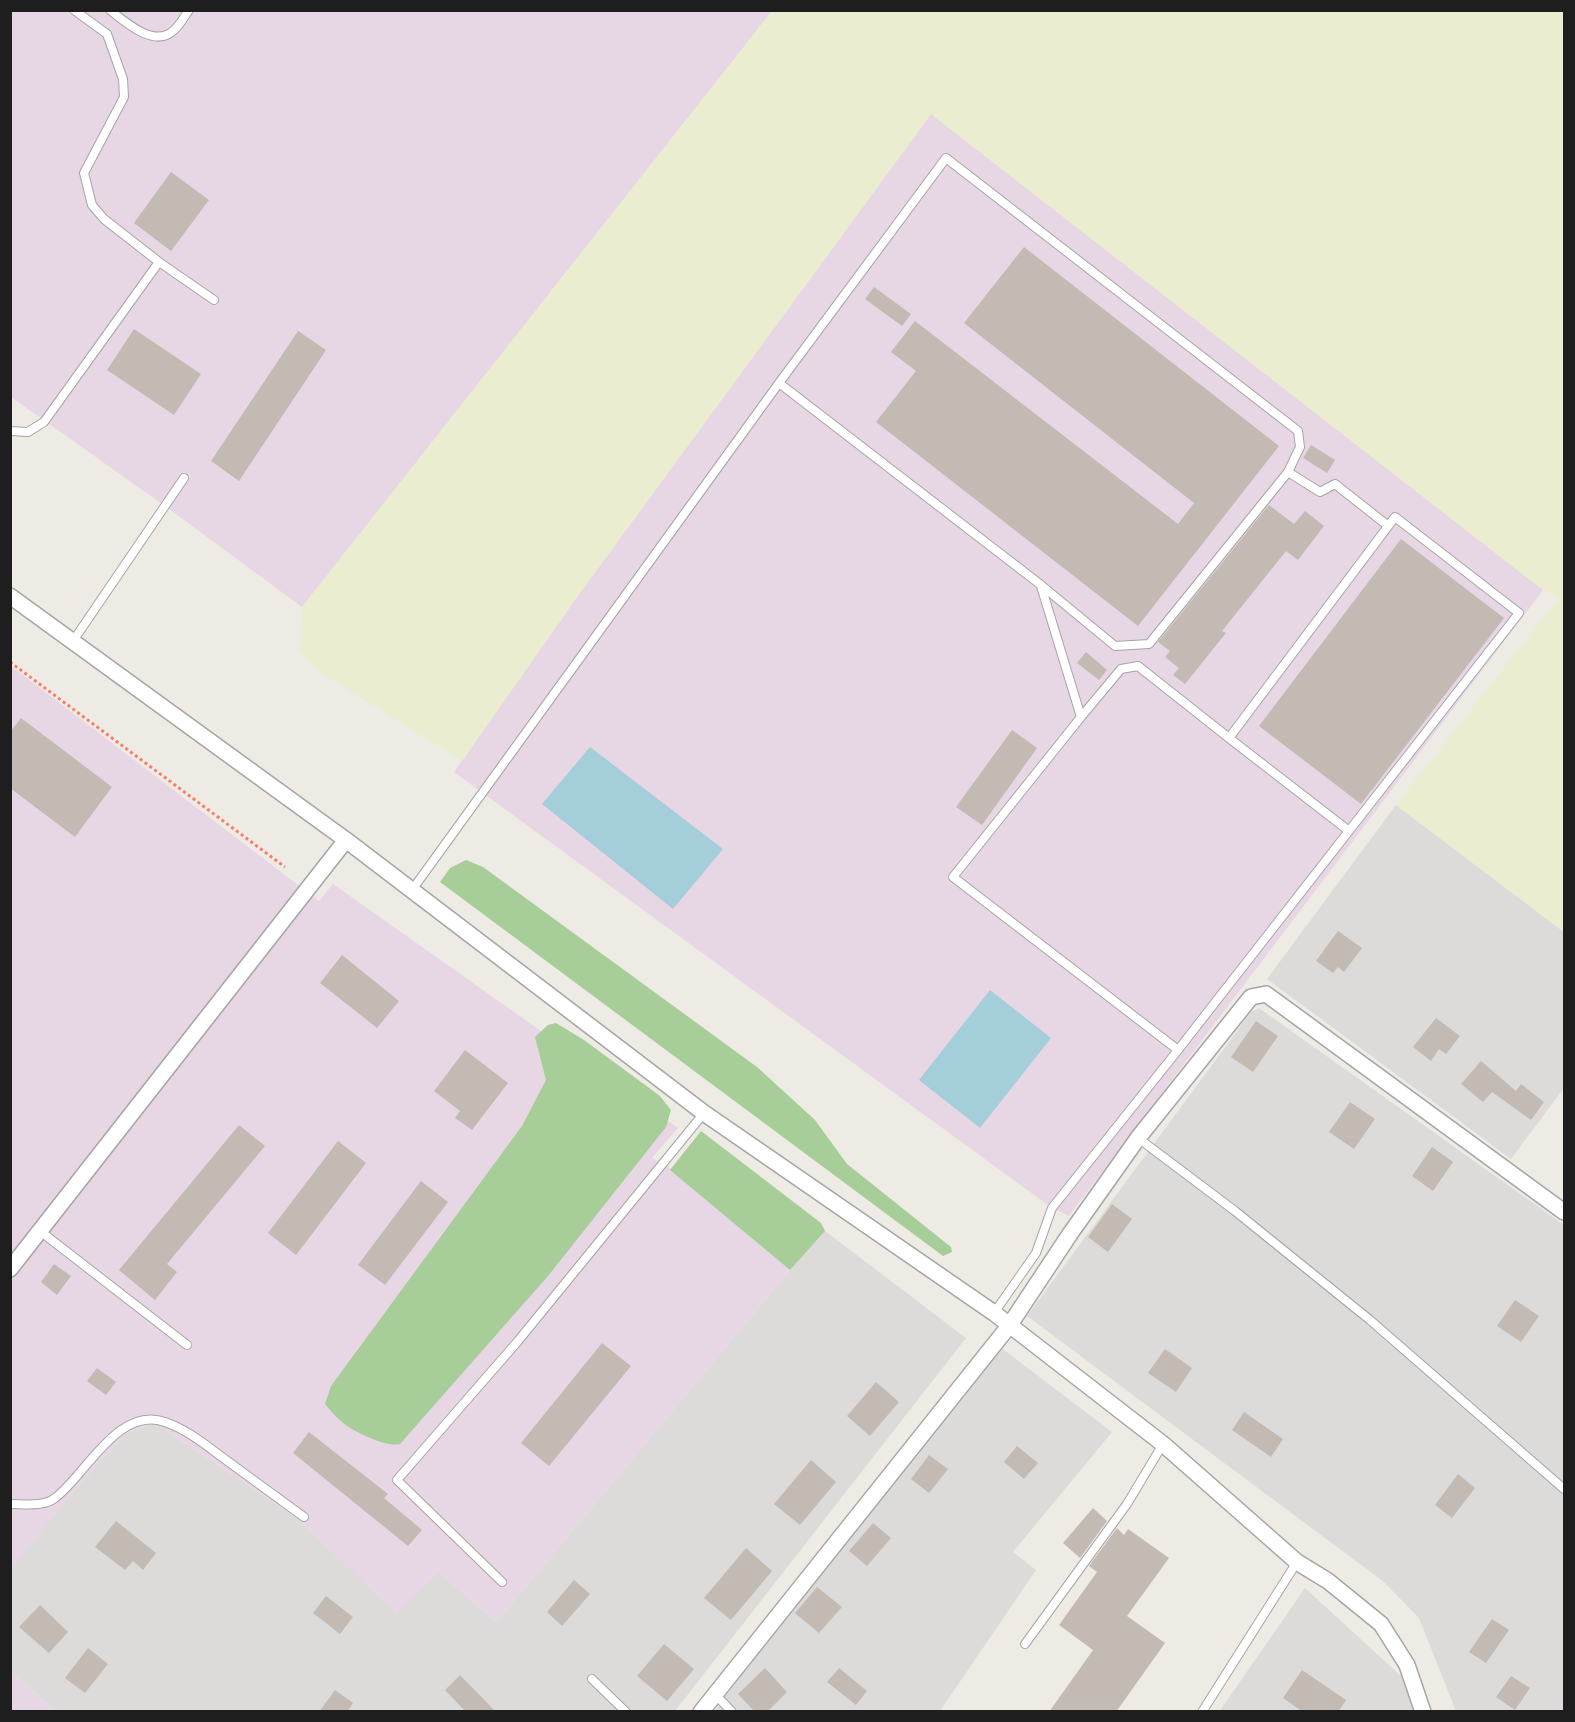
<!DOCTYPE html>
<style>
body{margin:0}
#map{position:relative;width:1575px;height:1722px;overflow:hidden;background:#eeebe4;font-family:Rubik,sans-serif}
canvas{display:block}
.frame{position:absolute;inset:0;border:12px solid #1e1e1e;pointer-events:none}
</style>
<div id="map">
<canvas width="1575" height="1722"></canvas>
<div class="frame"></div>
</div>
<script>
const c = document.querySelector('canvas').getContext('2d');
c.lineJoin = 'round';
function paint(path, color) { c.fillStyle = color; c.fill(path, 'evenodd'); }
function stroke(path, color, width, dash) { c.strokeStyle = color; c.lineWidth = width; c.lineCap = dash ? 'butt' : 'round'; c.setLineDash(dash || []); c.stroke(path); }
const residential = new Path2D(`
 M1396 805 1564 932V1088L1511 1159 1267 979Z
 M1259 1008 1564 1225V1711H1456L1419 1618 1384 1582 1027 1316 1251 1012Z
 M825 1231 966 1338 675 1711H55L11 1671 10 1569 75 1489 126 1433 155 1423 298 1519 396 1613 438 1571 496 1622 790 1270Z
 M1000 1347 1112 1432 1013 1552 1036 1570 940 1711 714 1712 777 1627Z
 M1305 1588 1402 1677 1415 1711 1219 1712Z`);
const industrial = new Path2D(`
 M10 11H772L302 607 165 506 11 397Z
 M931 114 1543 590 1069 1216 1052 1208 454 772 577 597Z
 M11 666 319 901 333 884 678 1128 652 1158 663 1163 790 1270 496 1622 438 1571 396 1614 298 1519 155 1423 126 1433 75 1489 11 1569Z
 M10 1671H11L55 1711H11Z`);
const farmland = new Path2D(`
 M772 11H1564V932L1396 805 1559 598 1543 590 931 114 577 597 462 761 316 670 300 650 302 607Z`);
const forest = new Path2D(`
 M466 860 483 867 757 1067 815 1120 847 1164 951 1247 952 1252 943 1256 440 882 450 868Z
 M556 1023 584 1040 660 1096 671 1110 666 1127 548 1276 400 1444C387 1448 352 1431 342 1422 336 1417 330 1410 325 1404L331 1386 522 1126 546 1080 535 1037 548 1025Z
 M701 1131 821 1223 825 1231 790 1270 670 1170Z`);
const water = new Path2D(`
 M590 747 723 849 673 909 542 804Z
 M990 990 1051 1038 980 1128 919 1080Z`);
const building = new Path2D(`
 M171 172 209 200 171 251 134 223Z
 M1024 247 1279 446 1138 626 876 422 916 371 891 352 915 321 1178 524 1194 503 964 323Z
 M874 287 911 314 902 326 865 299Z
 M134 329 201 374 174 415 107 370Z
 M298 331 326 350 239 481 211 461Z
 M1311 445 1335 460 1327 473 1303 458Z
 M1269 505 1294 524 1305 511 1324 526 1298 560 1286 551 1222 631 1226 633 1185 684 1173 675 1179 668 1165 657 1170 651 1158 642Z
 M1401 539 1504 618 1361 804 1259 726Z
 M1086 652 1107 670 1099 680 1077 663Z
 M21 718 112 787 75 837 10 788V732Z
 M1012 730 1037 748 982 825 956 807Z
 M1338 931 1362 948 1344 972 1338 967 1333 973 1316 961Z
 M342 955 399 1001 377 1028 320 983Z
 M1436 1018 1460 1036 1446 1054 1439 1049 1431 1061 1413 1047Z
 M1256 1021 1278 1036 1253 1072 1231 1057Z
 M465 1050 508 1083 472 1130 455 1118 460 1111 434 1091Z
 M1481 1061 1516 1091 1521 1084 1544 1102 1531 1120 1492 1092 1483 1102 1461 1084Z
 M1350 1102 1375 1119 1354 1149 1329 1132Z
 M239 1125 265 1146 167 1264 177 1272 155 1300 119 1270Z
 M338 1141 366 1163 296 1255 268 1233Z
 M1432 1147 1453 1162 1433 1191 1412 1176Z
 M421 1181 448 1202 385 1285 358 1265Z
 M1112 1204 1132 1219 1108 1252 1088 1237Z
 M54 1264 71 1276 57 1295 41 1282Z
 M1515 1300 1539 1316 1521 1342 1497 1326Z
 M602 1343 631 1366 549 1466 521 1443Z
 M1165 1349 1192 1368 1176 1392 1148 1373Z
 M97 1368 116 1382 106 1395 87 1381Z
 M876 1382 899 1402 870 1436 847 1416Z
 M1244 1412 1283 1439 1271 1457 1232 1430Z
 M309 1432 388 1494 384 1498 422 1530 408 1546 293 1453Z
 M1017 1446 1038 1463 1024 1479 1004 1462Z
 M929 1455 948 1469 929 1493 911 1479Z
 M811 1460 836 1482 800 1525 774 1504Z
 M1458 1474 1475 1488 1452 1518 1435 1505Z
 M1093 1508 1107 1521 1080 1558 1063 1543Z
 M116 1521 156 1553 143 1570 133 1561 125 1570 95 1547Z
 M873 1523 891 1538 867 1566 849 1551Z
 M1117 1528 1124 1535 1128 1529 1169 1558 1127 1616 1165 1643 1116 1712H1049L1093 1650 1059 1625 1097 1572 1089 1566Z
 M746 1548 772 1571 731 1620 704 1598Z
 M574 1580 590 1594 562 1626 547 1612Z
 M817 1587 842 1607 819 1633 795 1613Z
 M326 1596 353 1617 340 1634 313 1613Z
 M40 1605 68 1632 49 1653 19 1627Z
 M1492 1619 1509 1630 1486 1663 1469 1652Z
 M664 1644 694 1669 667 1701 637 1676Z
 M88 1648 108 1664 85 1693 65 1678Z
 M765 1668 787 1692 767 1712H755L738 1694Z
 M839 1668 867 1691 856 1705 827 1682Z
 M1302 1670 1346 1700 1338 1712H1303L1283 1698Z
 M460 1675 496 1712H466L445 1690Z
 M1511 1676 1530 1688 1515 1710 1496 1697Z
 M335 1690 353 1703 347 1712H319Z`);
const path = new Path2D(`
 M10 662 285 867`);
const service = new Path2D(`
 M74 10 107 34 123 79 124 97 84 173 92 205 104 219 159 262 214 300
 M110 10C125 22 155 49 174 30 180 25 184 17 189 10
 M10 431 28 432 44 422 159 262
 M1288 472 1320 492 1335 484 1387 525
 M1041 586 1081 717 953 877 1178 1050 1519 613 1395 517 1229 738 1349 831
 M73 641 184 478
 M1081 717 1121 669 1138 666 1229 738
 M412 890 779 383 946 158 1298 431 1300 447 1288 472 1149 644 1115 646 1041 585 779 383
 M1138 1138 1235 1211 1370 1320 1564 1489
 M40 1231 187 1345
 M994 1313 1036 1253 1052 1208 1178 1050
 M10 1504C25 1504 43 1507 55 1498 86 1475 118 1405 165 1422 188 1430 207 1446 226 1460 252 1479 278 1498 304 1517
 M502 1582 397 1480 518 1341 704 1113
 M1025 1644 1127 1504 1163 1444
 M592 1679 626 1712
 M715 1694 732 1712
 M1202 1712 1297 1562`);
const minor = new Path2D(`
 M10 596 346 840 704 1113 994 1313 1163 1444 1297 1562 1328 1581 1381 1624 1407 1665 1423 1712
 M10 1269 346 840
 M701 1712 1009 1326 1070 1234 1138 1138 1251 997 1266 994 1564 1212`);
paint(residential, '#dcdbda');
paint(industrial, '#e7d6e4');
paint(farmland, '#eaedcf');
paint(forest, '#a7cd99');
paint(water, '#a5cedb');
paint(building, '#c3bbb3');
stroke(service, '#a5a5a5', 10);
stroke(minor, '#a5a5a5', 18);
stroke(path, '#f67e6d', 3, [3, 3]);
stroke(service, '#fff', 8);
stroke(minor, '#fff', 15);
</script>
